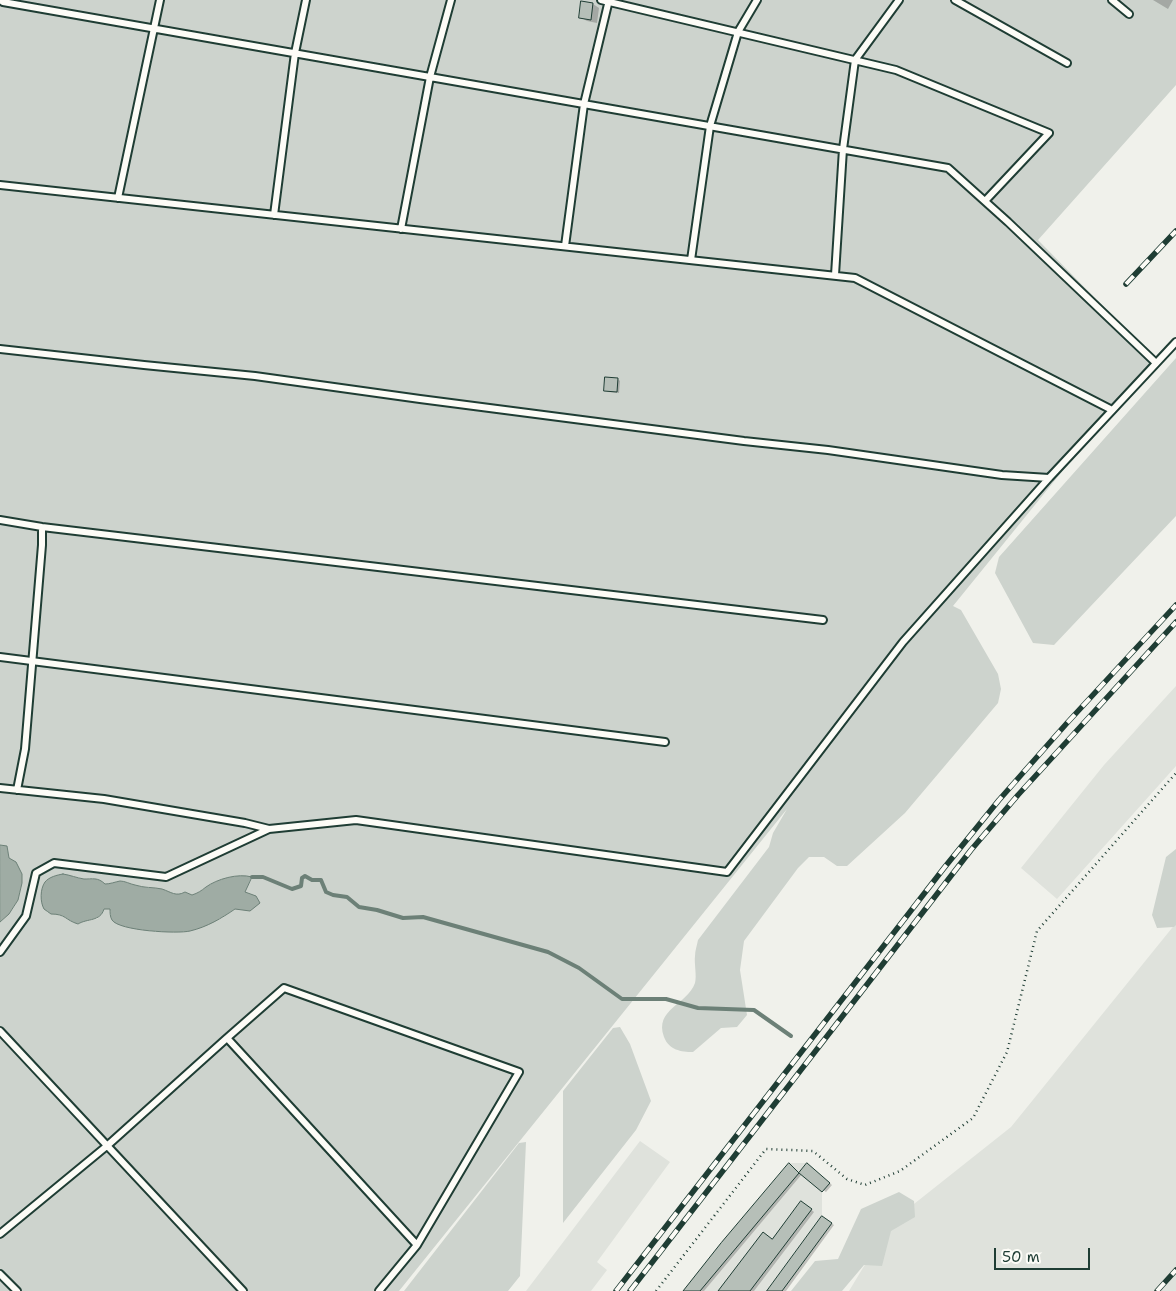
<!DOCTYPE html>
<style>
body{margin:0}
#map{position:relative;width:1176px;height:1291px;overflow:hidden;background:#f0f1eb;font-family:"Shantell Sans",sans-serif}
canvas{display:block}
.scale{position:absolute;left:994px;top:1248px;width:96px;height:22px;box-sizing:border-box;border:2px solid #1f3d34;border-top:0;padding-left:6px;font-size:15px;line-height:18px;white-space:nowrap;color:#1f3d34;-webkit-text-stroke:4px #fdfcf7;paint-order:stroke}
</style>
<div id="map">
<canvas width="1176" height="1291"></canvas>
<div class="scale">50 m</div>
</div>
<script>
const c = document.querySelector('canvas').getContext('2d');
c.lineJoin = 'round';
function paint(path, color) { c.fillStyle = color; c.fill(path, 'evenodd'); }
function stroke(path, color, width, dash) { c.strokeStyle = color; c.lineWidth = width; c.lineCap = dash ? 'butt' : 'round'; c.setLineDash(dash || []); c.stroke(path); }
const built = new Path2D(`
 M1176 686V766L1057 899 1021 868 1104 765Z
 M1176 923V1291H849L890 1223 1011 1127Z
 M640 1141 670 1162 597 1262 607 1270 591 1291H526Z
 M789 1163H807L830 1183 822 1192V1216L832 1223 782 1291H683L721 1243Z`);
const green = new Path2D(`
 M0 0H1176V85L1038 240 1154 358 953 606 961 610 998 674 1001 689 998 703 905 813 847 866H837L824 857H809L798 868 744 941 740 970 747 1015 737 1027 721 1028 693 1052C681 1052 669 1050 664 1037 654 1009 687 1005 695 983 697 976 694 963 695 956 695 951 697 945 698 940L769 847 773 833 787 809 399 1291H0V922C15 909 18 903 22 883L9 858 7 847 0 845ZM63 874 84 879 93 878 104 884H111L121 881 137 886 151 887 164 890 172 893 179 895 185 892 192 895C198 893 201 891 206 887 217 879 239 873 252 878L235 909 222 918 189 931 156 932 128 927 110 914V909H104L97 919 84 920 78 924 58 914Z
 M1176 358V516L1054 645 1033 643 995 573 999 557Z
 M1176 849V925L1174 927 1157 928 1152 915 1166 857Z
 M620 1027 630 1044 651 1101 636 1130 563 1223V1091L613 1028Z
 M526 1142 520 1276 508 1291H404L519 1143Z
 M899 1192 914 1201 915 1217 891 1231 882 1266 864 1265 842 1291H791L815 1261 838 1259 861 1209Z`);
const water = new Path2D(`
 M0 845 7 846 9 858 16 862 22 874V883L18 900 9 914 0 922Z
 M63 874C70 875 77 878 84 879 92 879 98 877 105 884 110 884 115 882 120 881 125 881 130 884 135 885 144 888 153 887 162 889 171 892 176 897 185 892L192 895C198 893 201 891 206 887 217 879 238 873 252 877L245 892 256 896 260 903 250 911 235 909C222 918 207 927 190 931 178 934 119 931 112 920 110 917 110 912 110 909H104C100 922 88 918 78 924 65 920 66 914 51 914 49 912 46 911 44 909 40 902 40 889 45 882 49 877 57 875 63 874Z`);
const shadow = new Path2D(`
 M1153 0H1173L1168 9Z
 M582 3 593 4 599 8 597 23 587 21 580 17Z
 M618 379 620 381 619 393 608 392 605 390Z
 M807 1165 832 1185 826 1192 802 1174 704 1291H684L792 1166 800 1174Z
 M804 1204 814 1212 754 1291H720L773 1240Z
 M825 1219 834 1225 786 1291H769Z`);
const stream = new Path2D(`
 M252 877H263L292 889 301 886 302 878 305 876 312 880H321L326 892 333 895 347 897 359 907 377 910 403 918 423 917 548 952 579 968 622 999H666L698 1008 754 1010 791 1036`);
const building = new Path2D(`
 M581 1 593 3 591 20 579 18Z
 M605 377 618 378 617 392 604 391Z
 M789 1163 799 1173 700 1291H683L721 1243Z
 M807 1163 830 1183 822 1192 799 1173Z
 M801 1201 812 1209 750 1291H718L763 1232 772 1239Z
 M822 1216 832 1223 782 1291H767Z`);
const path = new Path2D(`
 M656 1291 766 1149 813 1151 847 1179 865 1185 900 1171 973 1118 1007 1052 1037 931 1176 773`);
const service = new Path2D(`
 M0 0 3 2 948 168 1008 222 1156 363
 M601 0 896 70 1049 133 985 201
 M955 0 1067 63
 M1112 0 1129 14
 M0 185 855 278 1112 410
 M118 198 160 0
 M274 215 295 53 306 0
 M401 229 430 77 451 0
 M565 246 584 104 609 0
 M691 260 710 126 738 32 757 0
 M835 275 843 149 855 60 899 0
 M0 349 144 365 255 376 420 399 744 441 828 450 1002 475 1049 478
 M0 520 42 527 823 620
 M0 657 665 742
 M0 788 104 799 245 823 269 829
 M17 790 25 749 42 545V527
 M0 952 26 916 36 873 54 863 166 877 269 829 356 820 727 872 903 642 1049 478 1176 342
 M0 1031 243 1291
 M227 1038 284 988 519 1072 417 1245 379 1291
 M0 1234 108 1145 227 1038 417 1245
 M0 1274 17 1291`);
const rail = new Path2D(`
 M1126 284 1176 231
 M616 1291 944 868 999 800 1067 723 1176 605
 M630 1291 971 850 1018 795 1176 622
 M1157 1291 1176 1270`);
paint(built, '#dfe2dc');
paint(green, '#cdd3cd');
paint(water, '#9faca4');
stroke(water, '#6c8077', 1);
paint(shadow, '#0003');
stroke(stream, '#6c8077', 4);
paint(building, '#b6bfb8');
stroke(building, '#1f3d34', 1);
stroke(service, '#1f3d34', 10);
stroke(path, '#1f3d34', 2.5, [1, 4]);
stroke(service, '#fdfcf7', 6);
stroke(rail, '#1f3d34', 5.5);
stroke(rail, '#fdfcf7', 4, [11]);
</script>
